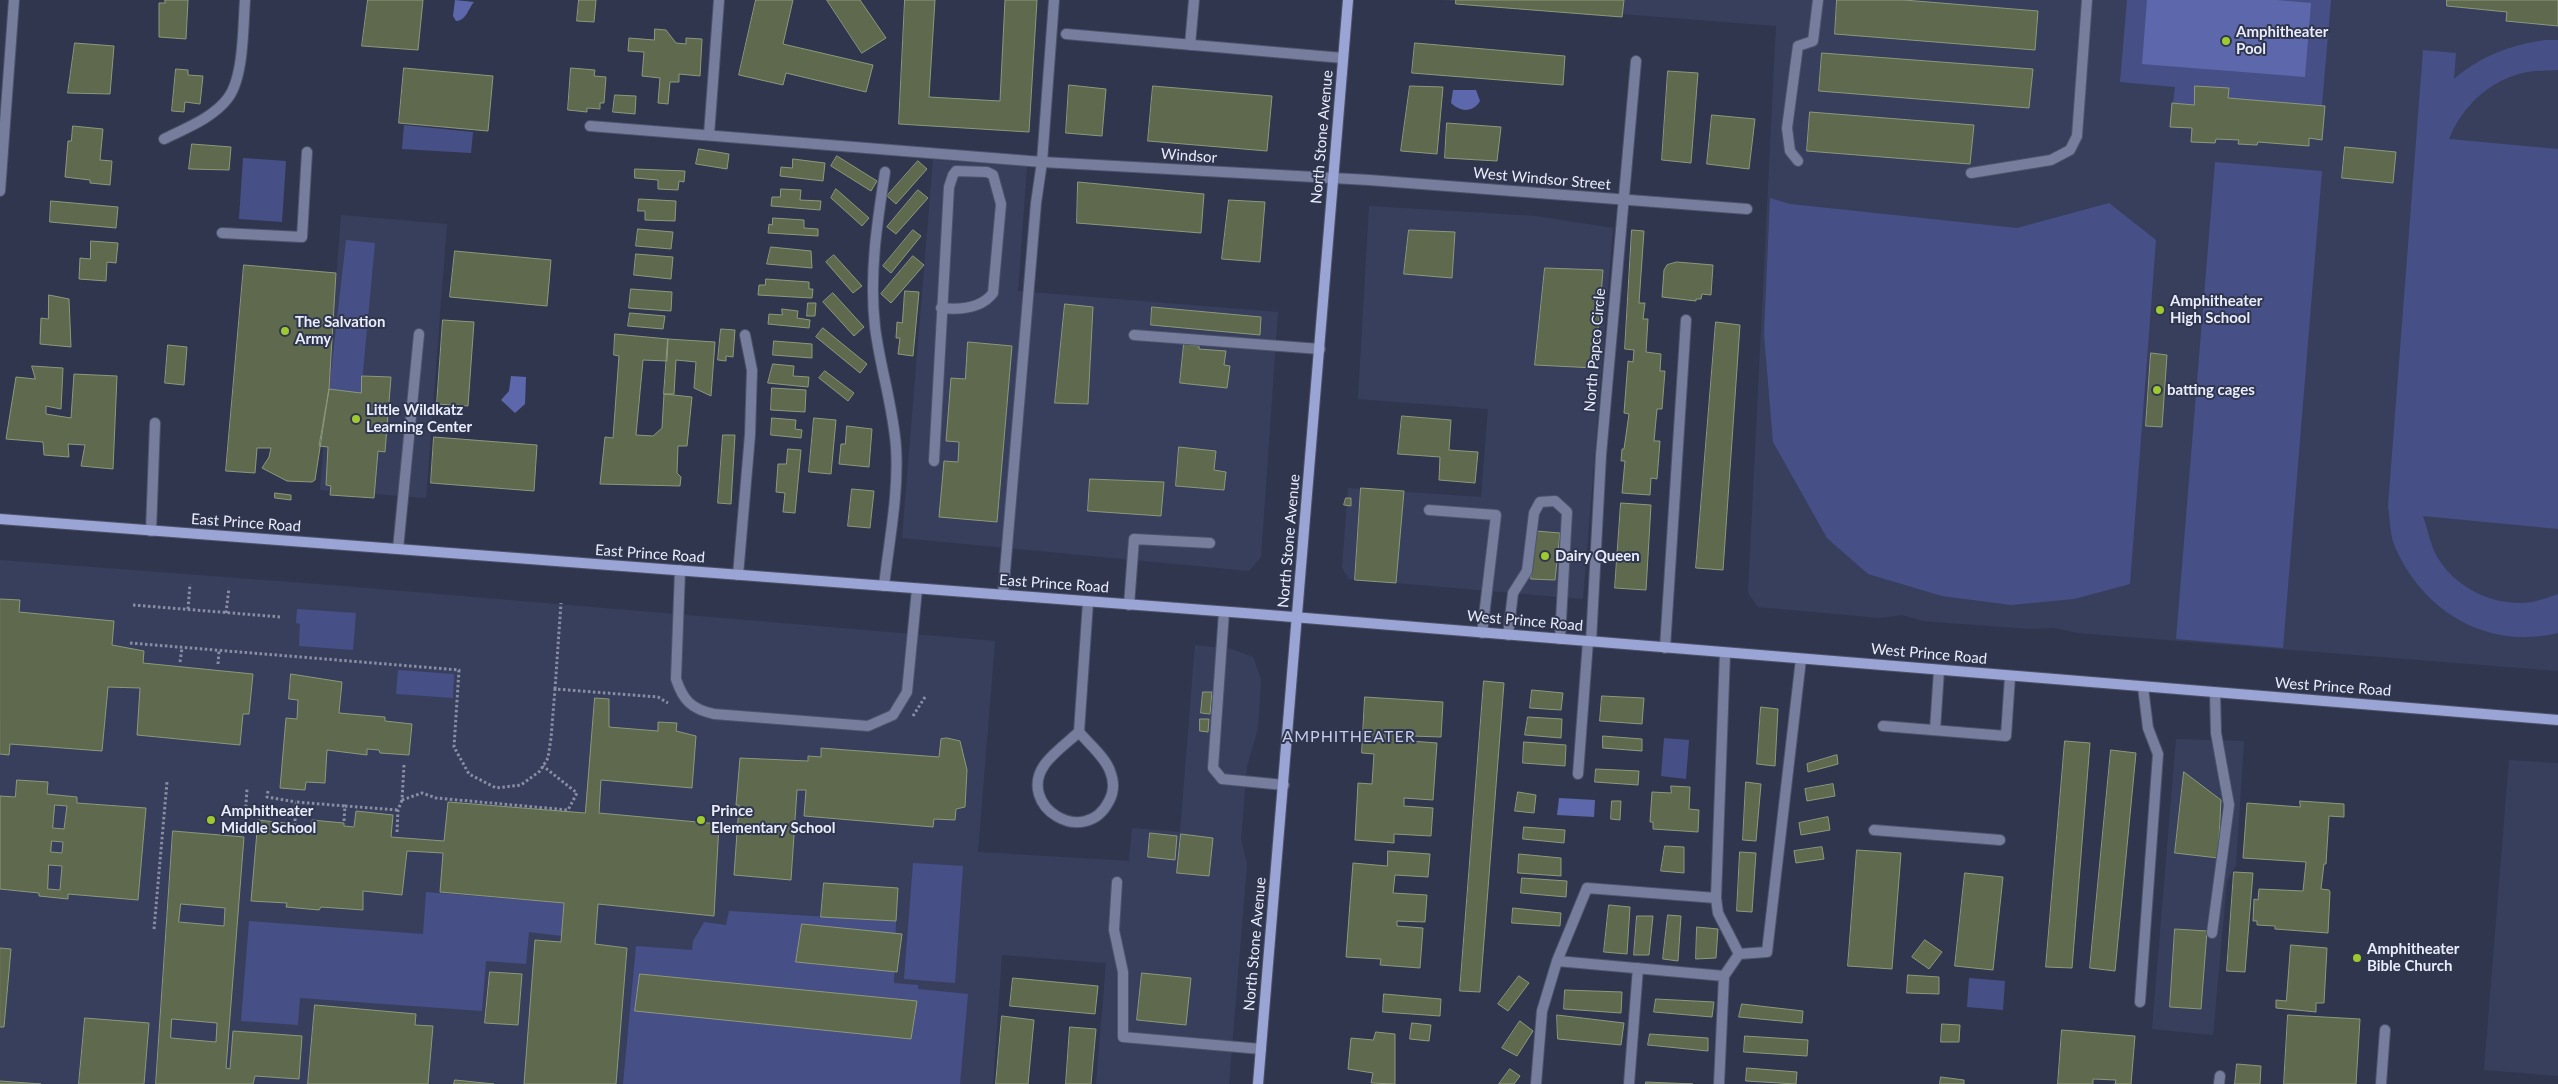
<!DOCTYPE html>
<style>
body{margin:0}
canvas{display:block;background:#30364e}
</style>
<canvas width="2558" height="1084"></canvas>
<script>
const c = document.querySelector('canvas').getContext('2d');
c.lineJoin = 'round';
function paint(path, color) { c.fillStyle = color; c.fill(path, 'evenodd'); }
function stroke(path, color, width, dash) { c.strokeStyle = color; c.lineWidth = width; c.lineCap = dash ? 'butt' : 'round'; c.setLineDash(dash || []); c.stroke(path); }
function drawText(font, color, halo, rows, align = 'center') {
  c.font = font + ' Lato,sans-serif'; c.lineWidth = 4; c.setLineDash([]); c.textBaseline = 'middle'; c.strokeStyle = halo; c.fillStyle = color; for (const [text, x, y, turn = 0] of rows) {
    c.save(); c.translate(x, y); c.rotate((+turn || 0) * Math.PI / 180); c.textAlign = isNaN(turn) ? turn : align; if (halo) c.strokeText(text, 0, 0); c.fillText(text, 0, 0); c.restore();
  }
}
const built = new Path2D(`
 M1441 0H2558V671L2078 633 2054 628 2029 629 1923 621 1902 615 1880 618 1758 607 1748 593 1776 26Z
 M933 160 1027 166 1018 291 1278 312 1261 557 1249 571 902 538Z
 M1369 206 1536 216 1613 228 1583 599 1349 579 1342 568 1348 488 1481 497 1488 409 1358 399Z
 M341 215 447 224 426 498 375 494 374 498 330 495V491L320 490Z
 M0 560 343 586 995 641 978 852 1129 861 1132 828 1180 832 1195 645 1232 649 1253 657 1261 679 1258 729 1247 766 1241 839 1247 864 1229 1084H1096L1106 963 1002 955 993 1084H0Z
 M2176 739 2244 741 2236 865 2227 881 2213 1035 2152 1029Z
 M2509 760 2558 763V1076L2484 1070Z`);
const green = new Path2D(`
 M2127 0H2331L2322 105 2325 106 2322 140 2309 139V146L2258 142 2257 145 2239 144V140L2216 139 2215 143 2191 142 2192 128 2170 127 2175 87 2120 82Z
 M2545 40H2558V70C2548 71 2537 70 2527 72 2491 79 2462 106 2449 139L2558 149V529L2423 516C2427 528 2430 542 2435 553 2452 587 2495 608 2532 602 2541 600 2550 597 2558 594V633C2488 650 2423 612 2395 547 2390 536 2390 519 2388 506L2423 50 2456 53 2454 79C2481 56 2510 45 2545 40Z
 M404 125 473 132 471 153 402 149Z
 M243 158 286 161 282 222 239 219Z
 M2215 162 2322 171 2283 648 2176 639Z
 M1770 198 1790 204 2017 228 2109 203 2156 240 2130 584 2074 599 2011 605 1942 596 1868 574 1827 538 1773 442 1764 334Z
 M346 240 375 243 361 393 329 389Z
 M297 609 356 613 353 650 299 646 300 624 296 623Z
 M398 670 454 674 453 698 396 694Z
 M1664 738 1689 740 1686 779 1661 776Z
 M913 863 963 866 955 983 904 979Z
 M426 892 564 903 562 936 529 932 526 964 486 961 482 1011 300 998 298 1025 241 1021 249 921 423 934Z
 M729 911 896 921 894 983 918 985V989L968 994 960 1084H623L636 946 692 950 693 941 704 922 726 925Z
 M1969 978 2005 981 2003 1010 1967 1007Z`);
const water = new Path2D(`
 M455 0 474 2C468 9 466 21 456 21L453 16Z
 M2147 0H2276L2311 3 2305 77 2142 64Z
 M1453 90H1476L1480 101C1473 113 1460 112 1451 103Z
 M511 376 526 377 525 404 515 413 501 400 509 391Z
 M1559 798 1595 800 1594 817 1557 815Z`);
const building = new Path2D(`
 M165 0H188L186 39 159 37V3H165Z
 M368 0H423L418 50 362 46Z
 M579 0H596L594 22 577 21Z
 M756 0H793L783 44 873 65 866 92 786 73 783 85 739 75Z
 M827 0H860L886 38 862 53Z
 M905 0H935L929 97 1000 101 1005 0H1037L1029 132 899 124Z
 M1456 0H1624L1622 17 1456 4Z
 M1837 0H1904L2038 11 2035 50 1835 34Z
 M2447 0H2558V26L2506 21 2507 12 2447 6Z
 M655 29 666 30 676 43 686 44V38L702 39 700 76 679 74V82H670L668 104 658 103 660 78 642 76 644 52 628 51 629 38 654 40Z
 M75 43 114 46 110 94 68 93Z
 M1415 43 1565 56 1563 85 1412 73Z
 M1822 53 2033 69 2029 108 1819 91Z
 M404 68 493 76 488 131 399 123Z
 M571 68 595 70 594 76 606 77 604 103H600V109L587 108V112L568 110Z
 M176 69 188 70V75L203 76 200 104 185 102 184 112 172 111Z
 M1668 71 1698 73 1691 163 1662 160Z
 M1069 85 1106 89 1102 136 1066 133Z
 M1153 86 1272 96 1267 151 1148 141Z
 M1410 86 1443 87 1437 154 1401 151Z
 M2195 86 2229 88 2228 98 2325 106 2322 140 2309 138V146L2258 142 2257 145 2238 144 2239 140 2216 139 2215 143 2191 142 2192 128 2170 127 2172 103 2194 105Z
 M615 95 636 96 635 114 613 112Z
 M1810 112 1974 125 1970 164 1807 151Z
 M1712 115 1755 119 1749 169 1707 164Z
 M1447 123 1501 127 1497 161 1445 158Z
 M73 126 103 129 100 160 112 161 110 185 90 183V180L65 177 68 141H71Z
 M192 144 231 147 229 170 189 169Z
 M2345 147 2396 152 2393 183 2342 178Z
 M699 149 729 154 727 169 696 164Z
 M837 156 877 181 871 191 831 166Z
 M793 159 825 163 823 181 780 176 781 167 792 168Z
 M918 161 927 169 896 204 887 196Z
 M635 169 685 171 684 182 679 181 678 190 658 189V180L635 178Z
 M1078 182 1204 194 1201 233 1077 223Z
 M781 189 801 190 800 200 821 201 820 210 771 206 772 197H780Z
 M836 189 869 218 862 226 831 198Z
 M918 190 928 198 896 234 887 227Z
 M639 199 676 201 675 221 645 220V211H638Z
 M1229 200 1265 202 1260 262 1222 259Z
 M51 201 118 207 116 228 50 222Z
 M773 218 804 220V228L818 229V236L768 233 769 224 772 225Z
 M638 229 673 232 671 249 636 246Z
 M913 230 921 236 891 273 883 266Z
 M1409 230 1455 232 1452 278 1404 274Z
 M1632 230 1644 231 1639 303H1645L1643 319H1648L1646 352 1661 354 1660 371H1665L1662 409H1657L1654 441H1660L1657 479 1651 478 1650 495 1622 493 1625 461H1621L1622 449H1624L1629 414 1624 413 1628 361 1633 362 1634 350 1625 349Z
 M91 241 118 243 116 263 107 262 106 281 79 279 80 258 90 259Z
 M771 247 811 251 812 268 767 264Z
 M455 251 551 260 547 306 450 297Z
 M636 254 673 257 671 279 634 275Z
 M834 255 862 286 853 293 826 262Z
 M913 256 924 265 891 303 881 294Z
 M1677 262 1713 265 1711 295 1702 294 1701 299H1696V301L1662 297 1664 270 1667 265Z
 M244 265 336 273 329 389 315 480 312 482 287 481 262 468 269 457 271 448H257L255 473 226 471Z
 M1545 268 1603 270 1595 368 1535 365Z
 M766 279 809 282V289H813L812 298 758 295 759 285H765Z
 M631 289 672 292 671 311 629 308Z
 M905 291 919 292 913 356 898 354 900 338H896L897 322 902 323Z
 M833 293 864 327 854 336 823 302Z
 M49 295 69 299 71 347 40 344 41 318 48 319Z
 M808 303H816L815 316H807Z
 M1065 304 1093 307 1088 404 1055 403Z
 M1152 307 1261 317 1260 335 1151 325Z
 M782 309 798 311 797 318 810 320 809 328 768 324 769 314 782 315Z
 M630 313 665 316 663 329 628 326Z
 M443 320 474 322 468 406 437 404Z
 M1716 322 1740 325 1723 570 1696 568Z
 M823 328 867 364 860 373 816 337Z
 M721 329 735 330 733 357 726 356V361L718 360Z
 M615 334 668 339 667 361 643 360 636 435 653 436 662 428 664 394 692 397 687 446H678L677 473 681 477 680 486 600 484 605 437 613 438 619 356 614 355Z
 M668 339 715 342 711 396 694 388 696 362 676 360 674 394H664Z
 M774 341 812 344V358L773 355Z
 M968 342 1012 346 997 522 939 517 944 461 958 462 959 442 946 441 951 378 965 379Z
 M1184 344 1199 346V349L1226 351 1224 365 1230 366 1227 388 1180 383Z
 M168 345 187 347 184 385 165 383Z
 M2151 353 2167 355 2162 427 2146 426Z
 M773 364 794 366 793 376 809 377 808 387 768 383Z
 M32 366 63 368 61 409 46 406V414L71 418 74 374 117 376 113 469 81 466 85 445 68 444 69 457 44 455 43 442 6 439 16 377 35 379Z
 M825 371 854 393 848 401 819 378Z
 M362 376 391 377 385 452 378 451 374 498 330 495 331 486 326 485 328 447 319 446 329 389 361 393Z
 M772 388 806 390 805 412 771 410Z
 M1402 416 1451 420 1449 450 1478 452 1475 483 1439 480 1440 457 1398 454Z
 M772 418 796 420 795 429 802 430 801 438 771 435Z
 M814 418 836 420 831 474 809 472Z
 M847 426 872 429 869 467 839 464 841 444H845Z
 M723 435H735L731 504 718 503Z
 M434 437 537 445 534 491 431 483Z
 M1179 447 1216 451 1214 470 1226 472 1224 490 1176 486Z
 M788 449 801 450 795 513 783 512 785 493 776 492 778 464H786Z
 M1090 479 1164 482 1161 516 1088 511Z
 M1361 488 1404 491 1396 583 1355 580Z
 M852 489 874 491 870 528 848 526Z
 M275 493 291 495V500L275 498Z
 M1346 498H1351V506L1344 505Z
 M1621 503 1651 505 1646 590 1615 588Z
 M1536 531 1560 533 1555 580 1531 579Z
 M0 599 20 600 19 612 114 621 112 645 144 651 143 663 253 674 249 714H243L240 745 137 735 140 688 108 687 102 751 10 744 9 755 0 754Z
 M291 674 342 682 339 713 385 717V721L412 724 409 755 380 753 379 750 367 749V755L327 750 325 783 306 782 305 790 280 788 286 718 297 719 298 700 289 699Z
 M1484 681 1504 683 1480 992 1460 991Z
 M1532 690 1563 693 1561 710 1530 708Z
 M1203 692H1212L1210 714 1201 713Z
 M1602 696 1644 698 1642 724 1600 721Z
 M1365 697 1443 702 1441 737 1411 736V741L1437 743 1433 800 1404 798V806L1433 808 1431 836 1394 834V843L1355 840 1358 783 1372 784 1374 754 1362 753Z
 M595 698 609 699V727L658 731V722L677 723 676 731 696 736 692 788 601 780 599 813 719 824 714 916 598 904 595 944 627 948 616 1084H524L535 940 561 942 564 903 440 892 443 853 407 851 402 895 363 891V910L321 907 319 910 286 907 287 903 251 901 258 820 312 826V820L344 823V826L354 827 356 811 393 815 391 837 444 841 448 802 585 813Z
 M1761 707 1778 709 1775 766 1757 764Z
 M1528 717 1562 719 1561 738 1525 735Z
 M1200 719H1209L1208 732 1200 731Z
 M1603 736 1642 739V751L1603 748Z
 M947 738 960 741 967 770 965 807 956 809 955 820 934 819 933 827 804 816 806 790H797L791 880 734 875 739 805H736L740 758 808 761V756L821 757V748L939 757 941 739Z
 M2065 741 2090 743 2072 968 2046 967Z
 M1524 742 1566 745 1565 766 1523 763Z
 M2111 750 2136 753 2115 971 2090 968Z
 M1837 755 1838 764 1808 772 1807 764Z
 M1596 769 1639 771 1638 785 1595 782Z
 M2184 772 2221 800 2218 858 2175 853Z
 M17 780 48 782 47 794 77 797V803L146 808 138 900 68 894V899L39 896V893L0 889V796L15 797ZM55 805 67 806 64 829 53 828ZM52 841 63 842 62 853 51 852ZM49 865 62 866 60 890 48 889Z
 M1746 782 1761 784 1756 841 1743 840Z
 M1833 784 1835 796 1807 801 1805 789Z
 M1671 786 1690 787 1689 809 1699 810 1698 832 1653 829V822H1650L1652 792 1671 793Z
 M1518 792 1536 795 1534 813 1515 811Z
 M1612 801H1621L1620 820 1611 819Z
 M2300 801 2344 804V817L2329 816 2326 864H2324L2321 889 2329 890 2330 892 2328 933 2275 929V926L2257 925V921H2253L2254 899 2258 900 2259 889 2303 891 2306 862 2243 858 2247 803 2300 807Z
 M1828 817 1830 830 1801 835 1799 823Z
 M1524 827 1565 830 1564 843 1523 839Z
 M173 831 244 837 226 1068 230 1069 233 1031 302 1036 299 1079 255 1076 253 1084H156ZM181 904 225 908 224 926 179 922ZM172 1019 217 1023 216 1042 171 1038Z
 M1150 833 1177 836 1175 860 1148 857Z
 M1181 834 1213 838 1209 876 1177 873Z
 M1665 846 1684 847V873L1661 871Z
 M1822 847 1824 859 1796 863 1794 851Z
 M1857 850 1901 853 1892 969 1848 966Z
 M1388 851 1430 854 1428 877 1395 875 1393 893 1427 895 1425 922 1397 921V926L1423 928 1420 968 1380 965 1381 959 1346 957 1353 863 1387 866Z
 M1740 852 1756 853 1752 912 1737 911Z
 M1519 854 1561 858V876L1518 873Z
 M2234 872 2253 873 2245 972 2227 971Z
 M1965 873 2003 877 1993 970 1955 966Z
 M1522 878 1567 881 1566 897 1521 893Z
 M824 883 898 888 896 921 821 917Z
 M1609 905 1630 907 1627 954 1604 952Z
 M1513 908 1561 913 1560 926 1512 923Z
 M1668 915 1681 916 1678 961 1663 959Z
 M1637 916H1653L1649 955H1634Z
 M802 924 902 934 897 972 796 962Z
 M1697 927 1718 929 1716 958 1696 959Z
 M2175 929 2207 931 2201 1009 2170 1007Z
 M1925 940 1942 952 1929 969 1912 957Z
 M2291 945 2327 948 2324 1003H2316V1012L2276 1008V1000L2286 1001Z
 M0 948 11 949 4 1027H0Z
 M490 972 522 974 518 1025 485 1023Z
 M1142 973 1191 978 1186 1025 1137 1020Z
 M640 974 917 1001 911 1039 635 1011Z
 M1908 975 1939 977V994L1907 993Z
 M1519 976 1529 983 1508 1011 1498 1004Z
 M1013 978 1098 986 1095 1014 1010 1006Z
 M1565 990 1622 992 1621 1013 1564 1009Z
 M1384 994 1441 999 1440 1016 1383 1012Z
 M1656 999 1714 1002 1712 1017 1654 1012Z
 M1742 1004 1803 1011 1802 1023 1739 1017Z
 M315 1005 416 1014 415 1025 433 1026 428 1084H308Z
 M1557 1015 1624 1023 1621 1045 1558 1039Z
 M2288 1015 2360 1019 2356 1084H2284Z
 M1002 1016 1034 1020 1028 1084H996Z
 M85 1018 149 1023 144 1084H79Z
 M1520 1021 1533 1031 1517 1056 1502 1048Z
 M1412 1023 1431 1025 1429 1041 1410 1039Z
 M1942 1024 1960 1025 1959 1042H1941Z
 M1070 1027 1096 1029 1091 1084H1066Z
 M2062 1030 2135 1036 2131 1084H2115L2116 1080 2093 1079V1084H2058Z
 M1376 1032 1395 1034V1084L1371 1083 1373 1073 1348 1069 1351 1038 1373 1040Z
 M1650 1034 1708 1038V1051L1648 1045Z
 M1745 1036 1808 1040 1807 1056 1744 1052Z
 M2237 1064 2261 1066 2260 1084H2235Z
 M1747 1068 1797 1072 1796 1084 1746 1081Z
 M1510 1069 1520 1076 1514 1084H1499Z
 M1941 1077 1964 1080V1084H1940Z
 M455 1080 494 1084H454Z
 M0 1081 41 1084H0Z
 M1646 1082 1693 1084H1646Z`);
const path = new Path2D(`
 M133 605 281 617
 M188 609 190 584
 M226 613 229 588
 M130 643 459 670 454 747 469 774 496 788 521 785 540 771 548 758 551 738 555 689 658 697 668 703
 M180 662 182 648
 M218 664 219 651
 M555 689 561 603
 M913 716 925 697
 M404 765 402 800 422 793 436 798 568 810 577 793 543 766
 M268 791 267 797 296 802
 M295 821 296 802 345 806
 M344 821 345 806 398 810
 M244 832 247 789
 M397 832 398 810 402 800
 M154 929 167 782`);
const lane = new Path2D(`
 M1066 34 1343 58
 M1190 45 1194 0
 M590 126 1042 162
 M164 139C186 128 213 118 228 98 244 77 243 26 245 0
 M1798 161 1790 151 1787 128 1798 46 1813 41 1818 0
 M1971 173 2051 160 2070 150 2077 136 2087 0
 M222 233 302 237 307 152
 M1134 335 1320 349
 M934 461 949 187 953 175 956 171 987 172 993 175 1001 204 993 293C981 309 960 310 941 308
 M1429 510 1496 515 1482 633
 M151 531 155 423
 M398 549 419 334
 M680 570 676 679C683 700 691 709 714 714L868 726 893 715 907 692 917 589
 M738 575 750 435 752 370 745 335
 M884 586C889 541 899 493 896 447 893 406 880 367 875 327 869 275 877 223 885 172
 M1003 595 1036 203 1042 162 1054 0
 M1129 605 1134 539 1210 543
 M1224 612 1213 768 1222 779 1284 785
 M1508 635 1513 593 1527 571 1534 513 1540 502 1555 501 1567 512 1560 639
 M1591 642 1601 455 1636 61
 M1665 648 1686 320
 M1725 653 1716 898 1718 913 1739 954
 M1883 726 2006 736 2010 676
 M1935 730 1939 670
 M1079 732C1068 742 1054 752 1045 764 1015 806 1085 849 1109 801 1114 792 1114 781 1110 771 1105 757 1089 744 1079 732L1088 602
 M1578 774 1588 641
 M1874 830 2000 840
 M1117 882 1114 930 1123 972V1037L1261 1049
 M2212 933 2229 805 2216 733 2215 693
 M1557 961 1724 976
 M2140 1002 2158 754 2148 728 2143 687
 M1536 1084 1542 1011 1557 961 1587 888 1716 898
 M1629 1084 1638 968
 M1719 1084 1724 976 1739 954 1767 952 1801 659
 M2219 1084 2220 1076
 M2381 1084 2385 1030`);
const street = new Path2D(`
 M709 135 719 0
 M1042 162 1369 180 1747 209
 M0 191 14 0`);
const secondary = new Path2D(`
 M0 519 1244 613 2558 720
 M1258 1084 1348 0`);
const markers = [
 [2226,41,5,"#9eca2f"],
 [2160,310,5,"#9eca2f"],
 [285,331,5,"#9eca2f"],
 [2157,390,5,"#9eca2f"],
 [356,419,5,"#9eca2f"],
 [1545,556,5,"#9eca2f"],
 [211,820,5,"#9eca2f"],
 [701,820,5,"#9eca2f"],
 [2357,958,5,"#9eca2f"]
];
const poiNames = [
 ["Amphitheater",2236,32],
 ["Pool",2236,49],
 ["Amphitheater",2170,301],
 ["High School",2170,318],
 ["The Salvation",295,322],
 ["Army",295,339],
 ["batting cages",2167,390],
 ["Little Wildkatz",366,410],
 ["Learning Center",366,427],
 ["Dairy Queen",1555,556],
 ["Amphitheater",221,811],
 ["Middle School",221,828],
 ["Prince",711,811],
 ["Elementary School",711,828],
 ["Amphitheater",2367,949],
 ["Bible Church",2367,966]
];
const streetNames = [
 ["North Stone Avenue",1322,137,-85],
 ["Windsor",1189,156,4],
 ["West Windsor Street",1542,179,5],
 ["North Papco Circle",1595,350,-85],
 ["East Prince Road",246,523,4],
 ["North Stone Avenue",1289,541,-85],
 ["East Prince Road",650,554,4],
 ["East Prince Road",1054,584,4],
 ["West Prince Road",1525,621,5],
 ["West Prince Road",1929,654,5],
 ["West Prince Road",2333,687,4],
 ["North Stone Avenue",1255,944,-85]
];
const neighbourhoodNames = [
 ["AMPHITHEATER",1349,737]
];
paint(built, '#383f5d');
paint(green, '#465087');
paint(water, '#5c68ab');
paint(building, '#5f694e');
stroke(building, '#8c987b', 1);
stroke(lane, '#4d536a', 12);
stroke(street, '#4d536a', 12);
stroke(secondary, '#4d536a', 12);
stroke(path, '#898ea2', 3, [2.5, 2.5]);
stroke(lane, '#777e9d', 10);
stroke(street, '#777e9d', 10);
stroke(secondary, '#9aa5d6', 10);
for (const [x, y, r, color] of markers) { const dot = new Path2D(); dot.arc(x, y, r, 0, 2 * Math.PI); c.fillStyle = color; c.fill(dot); stroke(dot, '#30364e', 2); }
drawText('bold 15px', '#e8ecfc', '#30364e', poiNames, 'left');
drawText('15px', '#e8ecfc', '#30364e', streetNames);
c.letterSpacing = '1px';
drawText('16px', '#c4ccea', '#30364e', neighbourhoodNames);
c.letterSpacing = '0px';
</script>
